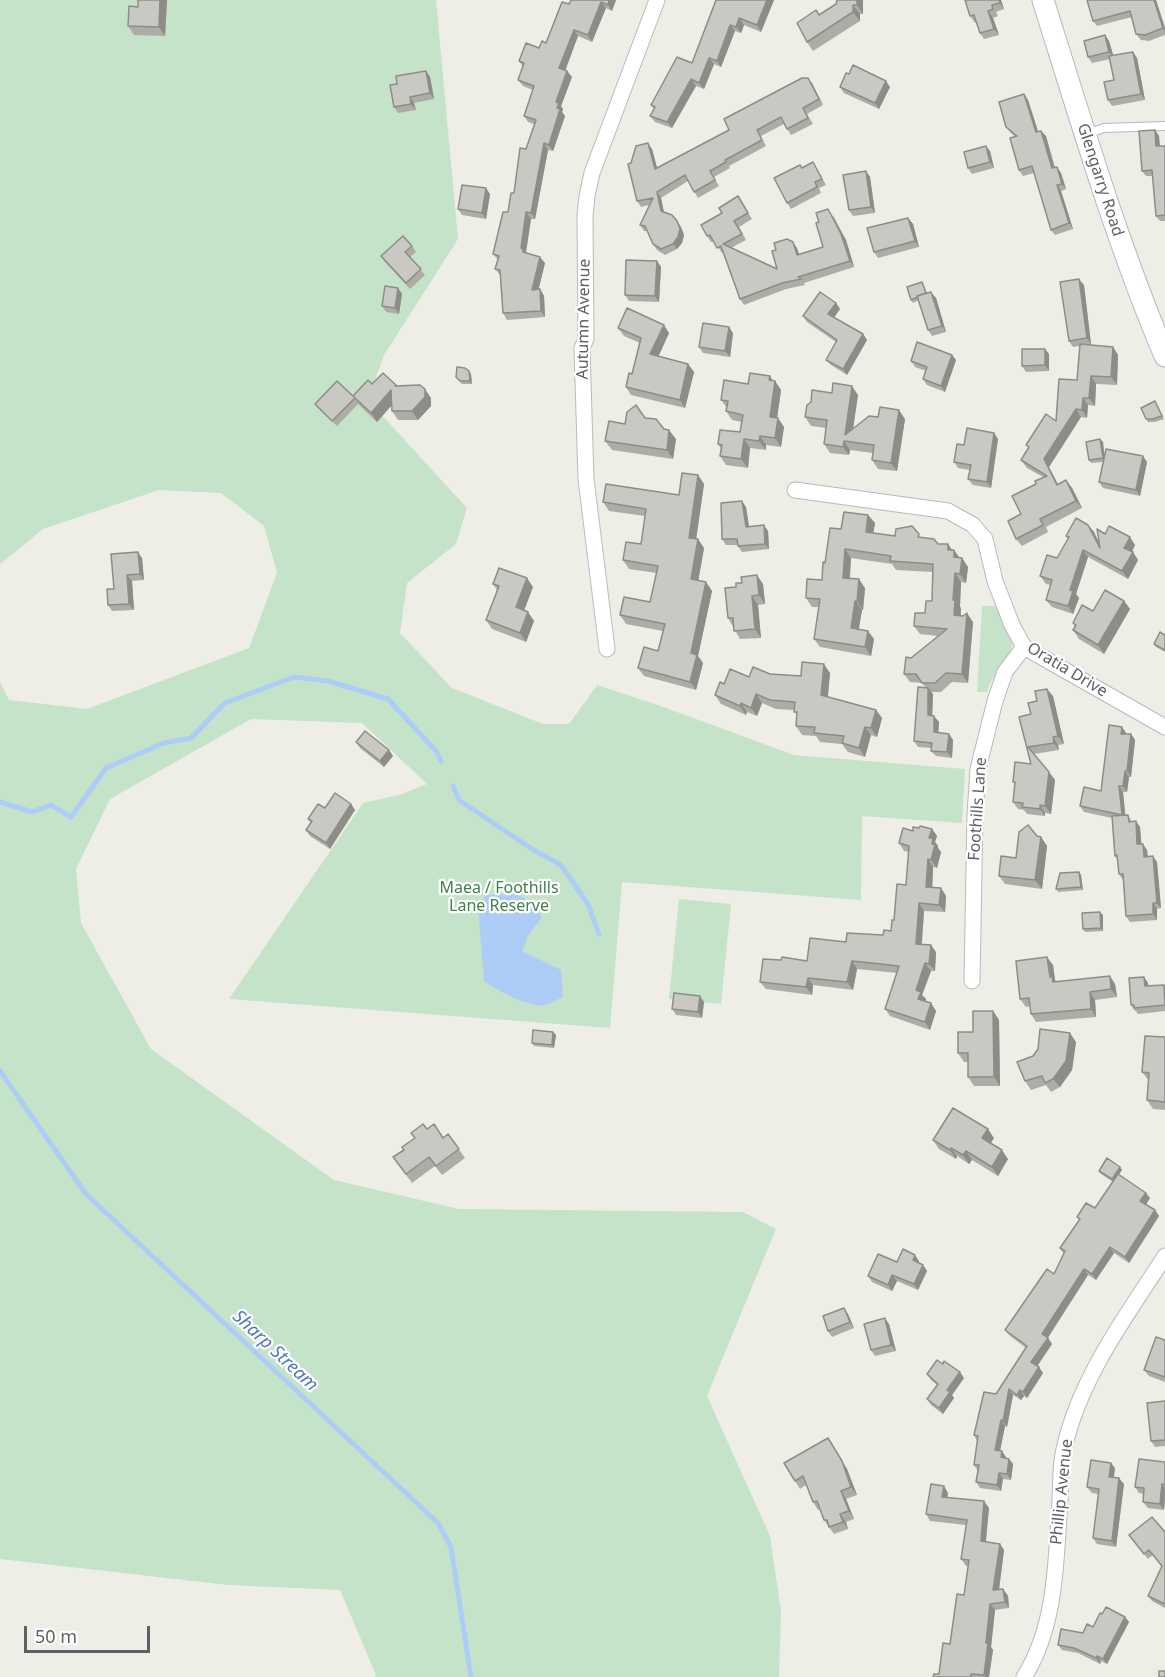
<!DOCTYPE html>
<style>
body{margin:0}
#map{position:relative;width:1165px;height:1677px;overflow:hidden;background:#eeeee6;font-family:"Noto Sans",sans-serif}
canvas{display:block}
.scale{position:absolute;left:24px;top:1626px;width:126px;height:27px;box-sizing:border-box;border:3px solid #5e6065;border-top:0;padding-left:8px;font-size:18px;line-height:21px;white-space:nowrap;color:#5e6065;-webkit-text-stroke:4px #fff;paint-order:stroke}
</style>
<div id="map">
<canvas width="1165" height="1677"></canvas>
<div class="scale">50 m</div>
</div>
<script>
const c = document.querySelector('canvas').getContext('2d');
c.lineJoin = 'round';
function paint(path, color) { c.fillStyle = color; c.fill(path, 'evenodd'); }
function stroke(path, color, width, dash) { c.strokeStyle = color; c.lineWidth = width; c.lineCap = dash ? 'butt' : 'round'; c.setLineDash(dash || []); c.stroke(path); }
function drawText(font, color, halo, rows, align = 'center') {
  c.font = font + ' "Noto Sans",sans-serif'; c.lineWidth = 4.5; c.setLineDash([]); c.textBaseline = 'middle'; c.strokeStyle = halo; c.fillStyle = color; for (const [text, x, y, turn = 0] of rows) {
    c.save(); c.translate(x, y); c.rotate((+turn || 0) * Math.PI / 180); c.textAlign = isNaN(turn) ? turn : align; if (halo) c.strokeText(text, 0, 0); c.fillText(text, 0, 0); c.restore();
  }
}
const green = new Path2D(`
 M0 0H436L458 239 384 355 368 400 467 508 456 544 407 583 400 633 452 688 543 724H569L597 685 658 705 794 755 965 769 962 823 862 816 861 900 622 882 610 1028 229 999 363 803 399 795 427 784 362 723 251 719 110 799 76 869 81 923 151 1049 334 1180 459 1209 743 1212 776 1229 707 1396 770 1536 781 1611 779 1677H375L376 1675 340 1590 228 1585 0 1559V682L9 700 87 709 249 648 277 573 264 526 221 493 159 490 43 529 0 564Z
 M982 606H996C1000 618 1009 629 1012 641 1015 656 991 674 987 692H977Z
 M679 899 731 904 721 1004 669 999Z`);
const water = new Path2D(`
 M516 894 529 901 542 917 528 936 522 951 561 970 563 997C558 999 552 1003 546 1005 530 1009 497 990 484 981L478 905 487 895Z`);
const stream = new Path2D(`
 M453 786 459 800 532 849 561 865 588 904 599 934
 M0 802 32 812 51 805 71 817 106 768 164 743 191 738 225 703 294 677 328 681 388 699 436 751 441 761
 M0 1071 86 1194 438 1523 451 1547 471 1677`);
const lane = new Path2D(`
 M1086 134 1104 128 1165 126`);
const street = new Path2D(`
 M795 490 948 511 973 525 985 539 995 581 1012 625 1024 647 1165 727
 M607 649 586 479 582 348 586 339 585 216 587 196 592 173 657 0
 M972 981 975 814 978 769 995 701 1005 672 1024 647
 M1024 1677C1057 1625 1056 1558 1060 1499 1061 1483 1060 1465 1064 1449 1080 1377 1126 1317 1165 1256`);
const secondary = new Path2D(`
 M1043 0C1081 121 1116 240 1165 356`);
const wall = new Path2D(`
 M167 0 165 36 134 35 128 26 138 7Z
 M616 0 612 11 606 8 592 42 578 36 565 70 567 71 572 77 561 106 563 109 562 112 565 116 553 151 548 150 535 219H531L526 252 545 263 538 290 540 289 544 296 545 317 507 320 503 313 500 275 495 269 498 260 493 254 508 212 534 124 528 122 524 116 533 90 523 86 518 80 523 67 519 61 539 48 546 43 569 4Z
 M716 0H774L761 32 744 25 741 33 735 31 721 67 714 64 704 89 696 86 672 128 655 122 650 116 654 109 651 105 692 63Z
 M837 0H863V14H860V21L813 51 807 42 820 15 836 4Z
 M1001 0 1004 9 996 12 998 16 993 18 999 35 984 39 980 33 977 22 975 23 970 16Z
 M1156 0 1165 28V35L1149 41 1141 40 1136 34 1132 17 1097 26 1093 21Z
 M1105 35 1109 41 1113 55 1137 58 1145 100 1112 106 1108 100 1114 80 1110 59 1092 63 1088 57Z
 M426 71 430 77 434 99 414 103 416 110 398 113 394 107 397 84Z
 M808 78 823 105 807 114 813 124 791 135 784 124 761 136 766 146 729 166 730 168 714 177 719 186 698 198 688 181 661 198 664 213 677 221 681 227 684 235 682 243 677 249 665 255 657 250 653 244 647 231H644L640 225 649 205 641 207 637 201 652 149 657 168 729 130Z
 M840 87H890L879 109 844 93Z
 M1024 94 1028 100 1038 131H1041L1046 136 1055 167 1061 173 1066 189 1061 191 1073 229 1055 235 1051 230 1034 173 1023 176 1019 170 1015 137 1010 132 1006 127Z
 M1155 130 1159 136 1160 146H1165V221H1160L1156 216 1153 176H1146L1142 171Z
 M990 151 994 168 972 174 968 168Z
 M813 162 826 185 819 188 821 193 791 209 787 203 802 168Z
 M866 171 870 177 875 213 853 216 849 210Z
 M490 194 486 219 462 215 458 209Z
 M738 196 752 219 739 227 746 240 731 248 777 269 797 248 799 254 823 247 833 215 846 240 854 267 804 283 805 285 786 289 744 305 740 299 723 253H722L714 241 711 242 707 236 722 213Z
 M908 218 913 224 919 247 878 258 874 252Z
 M412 246 416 252 410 257 425 275 410 289 385 262 381 256Z
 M657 261 661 267 659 302 629 301 625 295Z
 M922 282 927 293 936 298 946 332 932 336 928 330 919 300 913 303 911 300Z
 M1084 285 1091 344 1086 345 1113 347 1118 355 1117 385 1096 384 1095 406 1088 405 1087 418 1081 417 1049 467 1058 484 1066 480 1072 488 1082 508 1046 527 1048 532 1022 546 1016 539 1021 514 1036 484 1043 477 1027 468 1021 460 1029 449 1026 445 1056 421 1077 380 1080 346 1073 347 1069 341Z
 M398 288 402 294 399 314 386 312 382 306Z
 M836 303 840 309 834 318 863 334 867 340 847 375 831 365 826 360 836 342 807 322 803 316Z
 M618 328 669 333 658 356 688 364 694 372 685 408 631 395 626 387 632 374 640 343 624 336Z
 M733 333 730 357 703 353 699 347Z
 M1049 354V371L1026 372 1022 366Z
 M952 355 956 360 945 392 927 385 923 379 926 371 915 367 911 361Z
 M471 374 472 384H462L456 377Z
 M773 381H775L781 390 777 418 784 427 781 447 766 445V450L750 448 748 468 726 465 720 456 721 449 718 444 740 432 742 422 732 420 726 411 727 408 721 400 748 384Z
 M372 384 397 386 431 398V406L418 420H398L392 411V405L377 422 358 404 337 426 319 409 315 404 353 397Z
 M832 393 858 395 853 429 878 417 905 419 897 471 878 469 872 460 873 453 850 450 849 455 830 453 824 444 826 428 811 426 805 417Z
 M1155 401 1164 419 1155 422H1148L1146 419Z
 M645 418 664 429 676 439 673 459 612 450 605 441 625 424Z
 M994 433 998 439 991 488 973 485 968 479 970 470 958 468 954 462 964 445Z
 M1100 439 1103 442 1104 455 1147 462 1140 496 1103 488 1099 482 1103 462 1091 463 1089 460Z
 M698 475 704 484 696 539 704 548 698 581 706 582 712 591 698 656 703 663 696 690 644 676 638 668 658 651 663 631 626 624 620 615 650 602 657 573 629 569 623 560 641 544 645 516 609 511 603 502 679 495Z
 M746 507 749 527 768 531 769 549 742 552 737 545H726L722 539Z
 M868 515 875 523 873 533 895 536 921 537 938 544H948L952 550H954L960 558H962L968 567 966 583 961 582 960 606 961 609V616L973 622 968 683 952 682 941 692H931L933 694 932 716 939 722 938 733 949 734 953 740 952 758 936 756 931 751 932 748 918 747 914 741 926 688 922 683 910 682 904 674 911 658 938 636 920 634 914 626 925 613 932 601 933 572 896 570 892 564 851 558 850 578 865 588 863 610H862L859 629 874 639 871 656 820 647 814 639 819 607H812L806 598 822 580 825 563 841 529Z
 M1088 525 1094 532 1099 543 1105 534 1135 545 1132 552 1138 560 1128 579 1088 557 1076 594 1079 598 1073 614 1052 607 1046 600 1051 585 1046 584 1040 576 1057 558 1068 539 1066 536Z
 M142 558 144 580 132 581 134 610 112 611 108 605 114 589Z
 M493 584 533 587 524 610 534 621 526 642 492 629 486 620 497 590Z
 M763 584 765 604 758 605 761 638 740 639 728 618Z
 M1124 601 1130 609 1104 654 1079 639 1073 630 1075 627 1073 623 1093 611Z
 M1165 635V652L1156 647 1154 644Z
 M830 673 828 697 876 710 882 718 877 737 871 735 865 757 848 752 842 744 820 742 816 736 802 735 796 726 797 716 794 710 776 709 762 703 757 716 747 712 746 715 721 704 715 695 724 684 749 677 770 674 801 676Z
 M1053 696 1064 744 1058 745 1059 750 1034 754 1055 780 1051 814 1045 813V816L1027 814 1024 810 1018 809 1013 802 1015 785 1013 782 1031 764 1019 717 1031 714 1037 701Z
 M1122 727 1126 733V734H1131L1135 740 1131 777H1129L1127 792H1123L1125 815H1128L1132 822 1140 827 1141 844 1147 850 1148 856 1157 862 1161 908 1157 909V920L1130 922 1126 916 1123 880 1119 874 1117 859 1115 856 1112 818 1084 812 1080 806 1101 791Z
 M356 742 389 750 393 756 384 767 360 748Z
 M351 804 355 810 330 849 310 836 306 830 311 823 308 819 325 808Z
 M919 828 932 829 937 836 935 842 938 846V848L941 852 937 868 933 867 932 888H941L946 896 945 912 924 911 922 944 936 952 935 971H931L922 995 926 999 925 1001 936 1011 930 1030 890 1016 885 1009 897 973 857 969 853 990 813 985 812 995 766 989 760 982 781 960 807 961 846 942 883 935 891 931 906 885 909 852 904 851 899 843 913 831Z
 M1041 837 1047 846 1042 889 1005 884 999 876Z
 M1079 872 1081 875 1083 890 1058 892 1056 889Z
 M1103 915V931L1085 932 1083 929Z
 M1053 965 1055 980 1056 982 1115 984 1117 997 1095 1000 1096 1017 1036 1022 1031 1014 1030 1006 1026 1007 1020 999Z
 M1144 977 1148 983V986L1164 985 1165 987V1011L1138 1014 1136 1011H1135L1131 1005Z
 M704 1002 702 1018 676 1015 672 1009Z
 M993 1011 999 1020 1000 1086H974L968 1077V1062H964L958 1053 973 1032Z
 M553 1032 556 1035 554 1048 534 1046 532 1043Z
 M1165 1037V1110L1153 1109 1147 1100 1149 1081 1142 1072Z
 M1076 1042 1072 1070 1060 1087 1051 1092 1046 1085 1031 1090 1025 1081Z
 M427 1129 443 1138 448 1134 465 1158 442 1175 435 1166 412 1183 393 1157 404 1150Z
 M994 1138 991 1143 1008 1159 998 1176 972 1160 969 1164 957 1156 956 1159 939 1149 933 1140Z
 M1120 1167 1122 1170 1118 1175 1150 1198 1146 1205 1155 1210 1159 1216 1129 1263 1114 1253 1096 1280 1088 1275 1048 1338 1052 1344 1037 1366 1043 1373 1027 1398 1024 1396 1021 1400 1013 1395 1007 1427 1005 1426 1000 1451 1006 1457 1005 1458 1009 1459 1013 1464 1011 1480 1003 1479 1001 1491 980 1488 976 1482 978 1471 974 1465 977 1441 974 1435 996 1394 1026 1348 1009 1335 1005 1330 1054 1274 1064 1254 1060 1248 1079 1220 1077 1217 1095 1208 1113 1182 1101 1174 1099 1171Z
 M919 1261 918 1263 923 1265 927 1271 918 1290 897 1281 892 1291 872 1282 868 1276 897 1262Z
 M844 1308 848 1314 854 1328 832 1337 828 1331Z
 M889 1324 896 1351 875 1356 871 1350Z
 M1165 1340V1382L1149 1376 1144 1370Z
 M927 1374 964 1378 952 1395 954 1398 943 1414 931 1405 927 1399 937 1385 931 1380Z
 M1165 1401V1446L1155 1447 1151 1441Z
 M828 1438 847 1469 857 1495 846 1499 854 1519 846 1522 848 1529 834 1534 824 1520 820 1509 818 1510 813 1502 806 1485 800 1489 795 1481Z
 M1165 1462V1501L1164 1510 1148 1508 1143 1502 1144 1494 1139 1493 1135 1487Z
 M1115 1468 1114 1477 1124 1484 1116 1547 1097 1544 1093 1538 1098 1494 1092 1493 1087 1487Z
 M948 1493 947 1498 989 1508 986 1542 1000 1544 1004 1550 999 1590 1003 1589 1008 1596 1009 1608 995 1610 991 1647 993 1650 989 1677H933L939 1674 950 1644 964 1595 968 1566H966L961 1559 966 1525 930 1521 926 1514Z
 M1165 1532V1608L1152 1601 1148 1596 1162 1567 1153 1555 1148 1559 1129 1535Z
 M1102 1614 1125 1617 1129 1622 1107 1664 1101 1661 1100 1664 1078 1653 1062 1650 1058 1645 1093 1627Z`);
const shadedWall = new Path2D(`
 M160 0H167L165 36 159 27Z
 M609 0H616L612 11 608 5Z
 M767 0H774L761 32 757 25Z
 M857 0H863V14L857 5Z
 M999 0H1001L1004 9 1000 3Z
 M1154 0H1156L1165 28V32L1163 28Z
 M601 2 606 8 592 42 588 35Z
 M853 5 860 14V21L853 12Z
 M988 11 993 18 999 35 994 29Z
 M739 18 744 25 741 33 736 27Z
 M730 25 735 31 721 67 717 61Z
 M574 30 578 36 564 74 559 68Z
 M1105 35 1109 41 1114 58 1109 52Z
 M1133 52 1137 58 1145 100 1141 94Z
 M709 58 714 64 704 89 699 83Z
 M426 71 430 77 434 99 430 93Z
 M567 71 572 77 561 106 563 109 562 112 565 116 553 151 549 145 557 108 556 102Z
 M808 78 812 83 823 105 819 99Z
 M691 79 696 86 672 128 667 122Z
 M886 81 890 87 879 109 875 103Z
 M1024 94 1028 100 1040 138 1036 132Z
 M410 97 414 103 416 110 411 104Z
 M1155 130 1159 136 1160 152 1156 146Z
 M1041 131 1046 136 1056 174 1052 168Z
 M544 143 548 150 535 219 531 213Z
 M648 143 652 149 659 175 655 169Z
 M986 146 990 151 994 168 990 162Z
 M1057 167 1061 173 1066 189 1062 184Z
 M866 171 870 177 875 213 871 207Z
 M1057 185 1061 191 1073 229 1069 223Z
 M486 188 490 194 486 219 482 213Z
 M657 192 661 198 665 217 661 211Z
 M828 209 846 240 854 267 850 261Z
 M526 212 531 219 526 252 528 255 527 258 521 248Z
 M908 218 913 224 919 247 915 241Z
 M677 221 681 227 684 235 682 243 677 249 673 244Z
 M793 242 797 248 801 261 797 255Z
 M540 257 545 263 537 296 532 290Z
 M657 261 661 267 659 302 655 296Z
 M1079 279 1084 285 1091 344 1087 338Z
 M398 288 402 294 399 314 395 308Z
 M540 289 544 296 545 317 541 311Z
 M931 292 936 298 946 332 942 326Z
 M836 303 840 309 832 320 828 314Z
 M664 325 669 333 656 362 650 354Z
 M729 327 733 333 730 357 725 351Z
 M863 334 867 340 847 375 843 369Z
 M1113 347 1118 355 1117 385 1111 377Z
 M1045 349 1049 354V371L1045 365Z
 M952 355 956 360 945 392 941 386Z
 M688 364 694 372 685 408 680 400Z
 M469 371 471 374 472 384 470 381Z
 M770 376 775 384V381L781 390 776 426 770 417 769 380Z
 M1091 376 1096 384 1095 406 1089 398Z
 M852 386 858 395 851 442 845 435Z
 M425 389 431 398V406L418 420 412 411Z
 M391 390 397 399 377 422 371 413Z
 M1083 398 1088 405 1087 418 1082 410Z
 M1076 409 1081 417 1049 467 1062 493 1057 485 1044 459Z
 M899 410 905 419 897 471 891 463Z
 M778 418 784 427 781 447 775 438Z
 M669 430 676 439 673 459 667 450Z
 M994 433 998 439 991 488 987 482Z
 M760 436 766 445V450L759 441Z
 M744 439 750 448 748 468 741 459Z
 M1100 439 1103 442 1105 461 1103 458Z
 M844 441 850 450 849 455 843 447Z
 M1143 456 1147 462 1140 496 1136 490Z
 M698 475 704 484 695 547 689 538Z
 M1066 480 1072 488 1082 508 1076 501Z
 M742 501 746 507 750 533 746 527Z
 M868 515 875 523 872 540 866 532Z
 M764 525 768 531 769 549 765 544Z
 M1088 525 1094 532 1105 556 1100 548Z
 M1130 537 1135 545 1130 555 1124 548Z
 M698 539 704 548 697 588 691 579Z
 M948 544 954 553V550L960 559V566L948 550Z
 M845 549 851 558 849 587 843 578Z
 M1083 550 1088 557 1076 594 1079 598 1073 614 1068 606 1070 590Z
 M138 552 142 558 144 580 140 574Z
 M1133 552 1138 560 1128 579 1122 571Z
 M962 558 968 567 966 583 960 574Z
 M955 573 961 582 960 606 961 609 960 624 954 615 953 600Z
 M127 575 132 581 134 610 129 604Z
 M757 575 763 584 765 604 759 595Z
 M527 578 533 587 522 616 516 607Z
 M859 579 865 588 863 610 857 602Z
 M706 582 712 591 698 656 703 663 696 690 690 682 691 653Z
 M752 596 758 605 761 638 755 629Z
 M855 601 862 610 857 637 851 628Z
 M1124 601 1130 609 1104 654 1098 645Z
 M528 612 534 621 526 642 520 633Z
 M967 613 973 622 968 683 962 674Z
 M868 631 874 639 871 656 865 647Z
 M824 664 830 673 827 704 821 695Z
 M928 688 933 694 932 721 928 715Z
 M1047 689 1053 696 1064 744 1058 736Z
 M756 694 762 703 757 716 751 708Z
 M741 703 747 712 746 715 740 706Z
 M876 710 882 718 877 737 871 728Z
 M934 716 939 722 938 738 934 732Z
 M865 727 871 735 865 757 859 748Z
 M1122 727 1126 733 1125 739 1121 734Z
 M949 734 953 740 952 758 947 752Z
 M1131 734 1135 740 1131 777 1127 771Z
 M1053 737 1058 745 1059 750 1054 743Z
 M389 750 393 756 384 767 380 761Z
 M1125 771 1129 777 1127 792 1123 786Z
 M1049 772 1055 780 1051 814 1045 806Z
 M1119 786 1123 792 1126 821 1122 815Z
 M351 804 355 810 330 849 326 843Z
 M1040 805 1045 813V816L1040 809Z
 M1136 821 1140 827 1142 850 1137 844Z
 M932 829 937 836 935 842 938 846V848L941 852 937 868 931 860 932 844 929 838Z
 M1041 837 1047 846 1042 889 1035 880Z
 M1143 844 1147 850 1148 862 1144 857Z
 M1153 856 1157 862 1161 908 1157 903Z
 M928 859 933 867 932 895 926 887Z
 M1079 872 1081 875 1083 890 1081 887Z
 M941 888 946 896 945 912 939 905Z
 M919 903 924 911 921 951 916 944Z
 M1153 903 1157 909V920L1153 914Z
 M1100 912 1103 915V931L1101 928Z
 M931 945 936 952 935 971 929 964Z
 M1047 957 1053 965 1055 980 1058 984 1059 990 1050 977Z
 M852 961 857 969 853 990 847 982Z
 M925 963 931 971 922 995 926 999 924 1006 918 999 916 990Z
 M1110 976 1115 984 1117 997 1111 989Z
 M1144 977 1148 983 1149 992 1145 986Z
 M808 978 813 985 812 995 806 987Z
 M1090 992 1095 1000 1096 1017 1091 1009Z
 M700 996 704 1002 702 1018 698 1012Z
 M931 1003 936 1011 930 1030 925 1022Z
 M993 1011 999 1020 1000 1086 994 1077Z
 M553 1032 556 1035 554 1048 552 1045Z
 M1070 1033 1076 1042 1072 1070 1060 1087 1053 1079Z
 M988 1129 994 1138 988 1147 982 1138Z
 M951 1148 957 1156 956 1159 950 1150Z
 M1002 1150 1008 1159 998 1176 992 1167Z
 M966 1151 972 1160 969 1164 963 1155Z
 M1120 1167 1122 1170 1114 1182 1112 1179Z
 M1146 1193 1150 1198 1144 1207 1140 1201Z
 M1155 1210 1159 1216 1129 1263 1125 1257Z
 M1110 1247 1114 1253 1096 1280 1092 1274Z
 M915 1255 919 1261 917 1266 913 1260Z
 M923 1265 927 1271 918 1290 914 1284Z
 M1084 1269 1088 1275 1046 1340 1042 1334Z
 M892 1275 897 1281 892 1291 888 1285Z
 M844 1308 848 1314 854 1328 850 1322Z
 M885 1318 889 1324 896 1351 891 1345Z
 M1048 1338 1052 1344 1036 1368 1031 1362Z
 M1039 1367 1043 1373 1027 1398 1023 1392Z
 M960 1372 964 1378 952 1395 954 1398 943 1414 939 1408 947 1390Z
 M1009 1389 1013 1395 1007 1427 1003 1421Z
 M1020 1390 1024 1396 1021 1400 1017 1395Z
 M1001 1420 1005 1426 999 1456 995 1450Z
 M828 1438 847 1469 857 1495 851 1487Z
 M1002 1451 1006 1457 1005 1463 1001 1457Z
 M1009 1459 1013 1464 1011 1480 1007 1474Z
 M1111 1463 1115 1468 1113 1483 1109 1477Z
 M999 1473 1003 1479 1001 1491 997 1485Z
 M1119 1478 1124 1484 1116 1547 1112 1541Z
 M1162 1484 1165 1488 1164 1510 1160 1504Z
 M944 1486 948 1493 946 1504 942 1497Z
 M841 1491 846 1499 854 1519 849 1511Z
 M984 1501 989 1508 985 1548 981 1541Z
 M840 1514 846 1522 848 1529 843 1522Z
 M1000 1544 1004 1550 998 1597 993 1590Z
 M1003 1589 1008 1596 1009 1608 1005 1602Z
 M990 1604 995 1610 991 1647 993 1650 989 1677H985L984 1675 986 1643Z
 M1125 1617 1129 1622 1107 1664 1103 1659Z
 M1097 1656 1101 1661 1100 1664 1096 1658Z`);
const building = new Path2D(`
 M138 0H160L159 27 128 26 129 6 138 7Z
 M571 0H609L608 5 601 2 588 35 574 30 559 68 567 71 556 102 559 103 557 108 560 109 549 145 544 143 531 213 526 212 521 248 523 249V252L540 257 532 290 540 289 541 311 503 313 500 270 495 269 499 256 493 254 503 212H508L511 193H514L520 148 526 149 536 120 524 116 534 86 518 80 524 63 519 61 526 43 539 48 542 41 546 43 562 2 569 4Z
 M716 0H767L757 25 739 18 736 27 730 25 717 61 709 58 699 83 691 79 667 122 650 116 655 107 651 105 677 57 692 63Z
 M837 0H857V5H853V12L807 42 797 23 816 10 819 15 836 4Z
 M965 0H999L1000 3 992 5 993 9 988 11 994 29 980 33 974 15 970 16Z
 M1087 0H1154L1163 28 1145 35 1136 34 1130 11 1093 21Z
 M1105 35 1109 52 1088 57 1084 41Z
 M1133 52 1141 94 1108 100 1104 82 1114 80 1109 56Z
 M853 65 886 81 875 103 840 87 846 73 849 74Z
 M426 71 430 93 410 97 411 104 394 107 390 85 397 84 396 76Z
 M802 78H808L819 99 803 108 808 118 787 129 781 117 757 130 762 140 725 160 726 162 710 171 715 180 694 192 685 175 657 192 661 211 672 215 677 221 680 229 678 237 673 244 661 249 653 244 645 226 640 225 653 198 637 201 628 164 631 163 636 146 648 143 655 169 729 130 724 119Z
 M1024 94 1036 132 1041 131 1052 168 1057 167 1062 184 1057 185 1069 223 1051 230 1032 166 1019 170 1010 138 1017 136 1006 127 999 102Z
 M1155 130 1156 146H1165V215L1156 216 1152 170 1142 171 1139 131Z
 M986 146 990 162 968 168 964 152Z
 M813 162 822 179 815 182 817 187 787 203 774 178 800 165 802 168Z
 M866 171 871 207 849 210 843 175Z
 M462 185 486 188 482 213 458 209Z
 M738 196 748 213 734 221 742 234 723 244 777 269 772 251 776 250 774 243 787 239 793 242 797 255 823 247 816 223 819 222 816 213 828 209 841 234 850 261 798 277 801 279 782 283 740 299 721 246 717 248 710 235 707 236 701 225 722 213 719 208Z
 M908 218 915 241 874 252 867 228Z
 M403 236 412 246 405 252 421 269 406 283 381 256Z
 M626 260 657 261 655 296 625 295Z
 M1079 279 1087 338 1069 341 1060 282Z
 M922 282 926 293 917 296 918 297 911 300 907 287Z
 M385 286 398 288 395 308 382 306Z
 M820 292 836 303 828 314 863 334 843 369 826 360 837 340 803 316Z
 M931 292 942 326 928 330 917 296Z
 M627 308 664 325 650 354 688 364 680 400 626 387 629 373 632 374 641 338 618 328Z
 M703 323 729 327 725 351 699 347Z
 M917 342 952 355 941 386 923 379 927 367 911 361Z
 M1080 344 1113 347 1111 377 1091 376 1089 398H1083L1082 410 1076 409 1044 459 1057 485 1066 480 1076 501 1040 519 1043 525 1016 539 1008 521 1021 514 1012 496 1036 484 1035 481 1047 476 1021 460 1029 447 1026 445 1046 414 1056 421 1059 379 1077 380Z
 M1022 349H1045V365L1022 366Z
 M457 367 465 368 469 371 470 381H460L456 377Z
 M383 373 396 385 395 386 420 385 425 389V397L412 411H392L391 390 371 413 353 396 368 380 372 384Z
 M750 373 770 376 769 380 775 381 770 417 778 418 775 438 760 436 759 441 744 439 741 459 720 456 722 445 718 444 720 430 740 432 743 415 726 411 728 401 721 400 724 380 748 384Z
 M337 381 355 398 332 421 315 404Z
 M833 383 852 386 845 435 869 416 878 417 880 407 899 410 891 463 872 460 874 445 844 441 843 447 824 444 827 420 805 417 807 405 811 402 812 390 832 393Z
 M1155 401 1162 416 1153 419H1146L1141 408Z
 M636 405 645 418 656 419 664 429 669 430 667 450 605 441 609 421 625 424 627 412Z
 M967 428 994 433 987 482 968 479 971 465 954 462 957 444 964 445Z
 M1100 439 1103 458 1089 460 1086 442Z
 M1106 449 1143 456 1136 490 1099 482Z
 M682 473 698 475 689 538 698 539 691 579 706 582 691 653 697 655 690 682 638 668 644 647 658 651 665 624 620 615 624 597 650 602 658 566 623 560 626 542 641 544 646 509 603 502 606 484 679 495Z
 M742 501 746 527 764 525 765 544 738 546 737 539H722L721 503Z
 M844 512 868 515 866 532 895 536 896 529 912 526 919 534 918 537 934 539 938 544H948V550H954V557L962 558 960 574 955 573 953 600H955L954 615 963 616 967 613 962 674 946 673 935 683H922L916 674H904L906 657 911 658 947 629 914 626 915 613H925L926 601H932L933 564 890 561 891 556 845 549 843 578 859 579 857 602 855 601 851 628 868 631 865 647 814 639 820 599 806 598 807 579 822 580 823 562 825 563 830 528 841 529Z
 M1076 518 1088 525 1100 548 1097 529 1105 534 1109 526 1130 537 1124 548 1133 552 1122 571 1083 550 1070 590 1073 591 1068 606 1046 600 1052 580 1040 576 1047 555 1057 558 1069 537 1066 536Z
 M138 552 140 574 127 575 129 604 108 605 107 589H114L111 554Z
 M499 568 527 578 516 607 528 612 520 633 486 620 499 586 493 584Z
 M757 575 759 595 752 596 755 629 734 631 733 618H728L725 588 736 587V583H742L741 577Z
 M1105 590 1124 601 1098 645 1073 630 1076 625 1073 623 1082 605 1093 611Z
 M1160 632 1165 635V650L1154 644Z
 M802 662 824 664 821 695 876 710 871 728 865 727 859 748 842 743 844 736 814 733 815 727 796 726 797 712H794L795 702 770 700 756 694 751 708 741 703 740 706 715 695 720 682 724 684 730 669 749 677 753 667 770 674 801 676Z
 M918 687 928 688V715L934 716V732L949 734 947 752 931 751 932 743 914 741Z
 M1047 689 1058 736 1053 737 1054 743 1028 747 1049 772 1045 806 1040 805V809L1022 807 1023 803 1013 802 1015 782H1013L1015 762 1031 764 1019 717 1031 714 1028 703 1037 701 1035 691Z
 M1109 725 1122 727 1121 734H1131L1127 771H1125L1123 786H1119L1122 815 1080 806 1084 787 1101 791Z
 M365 731 389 750 380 761 356 742Z
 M335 793 351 804 326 843 306 830 312 821 308 819 318 804 325 808Z
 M1128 815 1129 822 1136 821 1137 844H1143L1144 857 1153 856 1157 903H1153V914L1126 916 1123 874H1119L1117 855 1115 856 1112 816Z
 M1028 825 1037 836 1041 837 1035 880 999 876 1001 856 1016 858 1019 832Z
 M920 826 932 829 929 838H933L932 844 935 845 931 860 928 859 926 887 941 888 939 905 919 903 916 944 931 945 929 964 925 963 916 990 921 992 918 999 931 1003 925 1022 885 1009 899 966 852 961 847 982 808 978 806 987 760 982 763 959 781 960 782 957 807 961 810 938 846 942 847 933 883 935 884 930 891 931 892 920H894L897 884 906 885 909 846 899 843 903 828 913 831V827L919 828Z
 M1079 872 1081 887 1056 889 1060 873Z
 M1100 912 1101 928 1083 929 1082 913Z
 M1047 957 1050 977 1052 976 1053 982 1110 976 1111 989 1090 992 1091 1009 1031 1014 1029 998 1020 999 1016 961Z
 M1144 977 1145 986 1164 985 1165 1005 1134 1008V1005H1131L1129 978Z
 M674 993 700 996 698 1012 672 1009Z
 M973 1011H993L994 1077H968V1053H958V1032H973Z
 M1040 1029 1070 1033 1066 1061 1053 1079 1045 1083 1042 1076 1025 1081 1017 1062 1033 1056 1038 1049Z
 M533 1030 553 1032 552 1045 532 1043Z
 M1145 1036 1165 1037V1102L1147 1100 1149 1073 1142 1072Z
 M953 1108 988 1129 982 1138 1002 1150 992 1167 966 1151 963 1155 951 1148 950 1150 933 1140Z
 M423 1124 427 1129 434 1124 443 1138 448 1134 459 1149 436 1166 429 1157 406 1174 393 1157 404 1150 402 1147 415 1138 411 1133Z
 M1107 1158 1120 1167 1112 1179 1099 1171Z
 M1118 1174 1146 1193 1140 1201 1155 1210 1125 1257 1110 1247 1092 1274 1084 1269 1042 1334 1048 1338 1031 1362 1039 1367 1023 1392 1020 1390 1017 1395 1009 1389 1003 1421 1001 1420 995 1450 1002 1451 1001 1457 1009 1459 1007 1474 999 1473 997 1485 976 1482 979 1465H974L978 1436 974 1435 984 1392 996 1394 1027 1346 1005 1330 1047 1269 1054 1274 1065 1251 1060 1248 1080 1219 1077 1217 1086 1203 1095 1208Z
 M903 1249 915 1255 913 1260 923 1265 914 1284 892 1275 888 1285 868 1276 878 1254 897 1262Z
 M844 1308 850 1322 828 1331 823 1316Z
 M885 1318 891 1345 871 1350 864 1324Z
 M1156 1337 1165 1340V1377L1144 1370Z
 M937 1360 943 1364 944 1361 960 1372 947 1390 950 1392 939 1408 927 1399 938 1384 927 1374Z
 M1165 1401V1440L1151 1441 1147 1403Z
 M828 1438 842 1461 851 1487 841 1491 849 1511 840 1514 843 1522 829 1527 827 1520H824L817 1501 813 1502 803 1476 795 1481 784 1463Z
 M1139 1459 1165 1462V1485L1162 1484 1160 1504 1143 1502 1144 1488 1135 1487Z
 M1091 1460 1111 1463 1109 1477 1119 1478 1112 1541 1093 1538 1099 1489 1087 1487Z
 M931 1484 944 1486 942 1497 984 1501 981 1541 1000 1544 993 1590 1003 1589 1005 1602 990 1604 986 1643H988L984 1675 971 1674V1677H933L934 1674H939L943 1643 950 1644 957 1594 964 1595 969 1560 961 1559 967 1520 926 1514Z
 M1152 1517 1165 1532V1604L1148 1596 1162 1566 1149 1550 1144 1554 1129 1535Z
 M1106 1607 1125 1617 1103 1659 1097 1656 1096 1658 1074 1648 1058 1645 1061 1629 1083 1633 1087 1624 1093 1627 1100 1613 1102 1614Z
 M1159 1671H1165V1677H1159Z`);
const streetNames = [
 ["Glengarry Road",1100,180,72],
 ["Autumn Avenue",584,319,-89],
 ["Oratia Drive",1067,670,31],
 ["Foothills Lane",978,809,-86],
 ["Phillip Avenue",1062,1492,-84]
];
const parkNames = [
 ["Maea / Foothills",499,888],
 ["Lane Reserve",499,906]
];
const waterNames = [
 ["Sharp Stream",275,1351,43]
];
paint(green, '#c5e3c9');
paint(water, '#adcdf7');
stroke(stream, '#adcdf7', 5);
stroke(lane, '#b8babe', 10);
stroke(street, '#b8babe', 17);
stroke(secondary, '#b7b9be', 23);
stroke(lane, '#fff', 8);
stroke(street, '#fff', 15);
stroke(secondary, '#fff', 21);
paint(wall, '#aeaca7');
paint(shadedWall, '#8d8c88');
paint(building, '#cac8c2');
stroke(building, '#8d8c88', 1.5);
drawText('16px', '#5e6065', '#fff', streetNames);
drawText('16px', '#3e834a', '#fff', parkNames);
drawText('italic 18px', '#5176b9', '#fff', waterNames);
</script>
